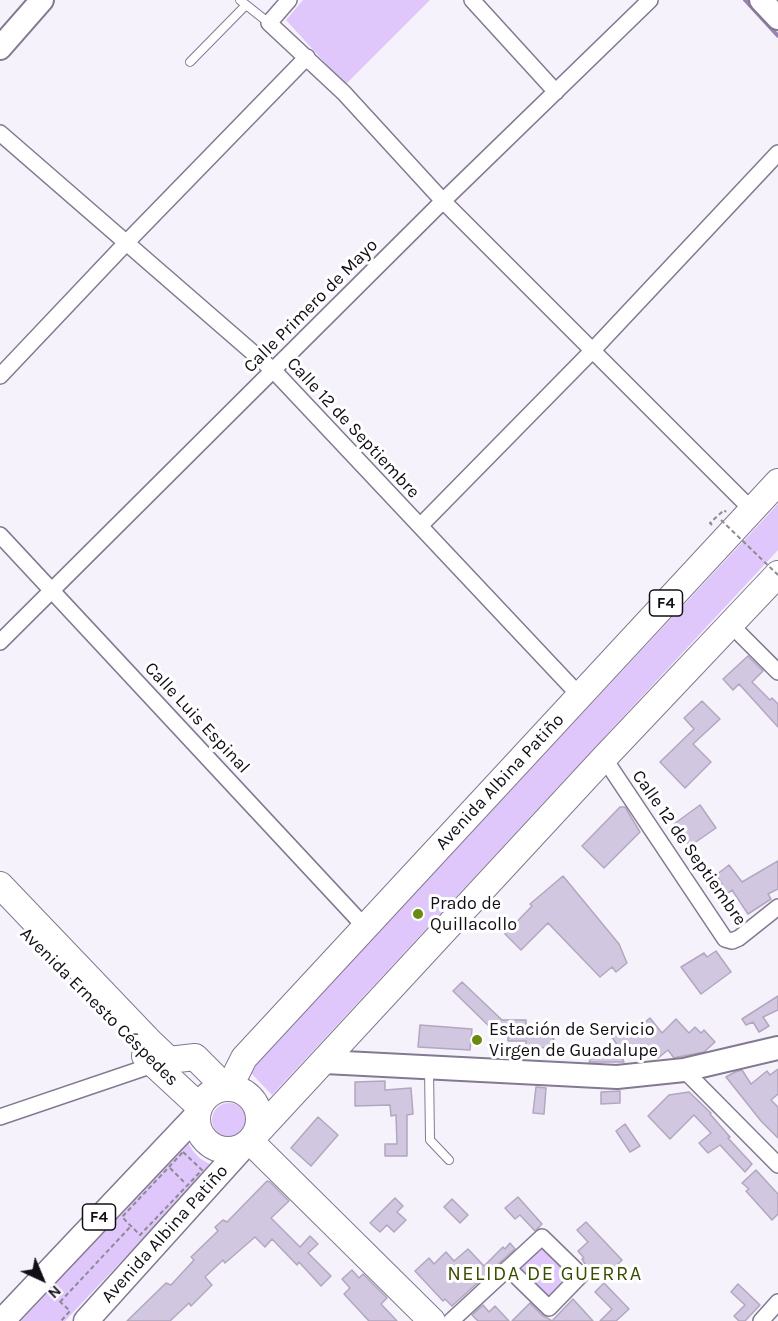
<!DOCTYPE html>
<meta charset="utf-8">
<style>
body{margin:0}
#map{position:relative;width:778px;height:1321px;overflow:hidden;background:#f6f2fc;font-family:Karla,sans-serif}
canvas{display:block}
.north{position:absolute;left:12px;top:1249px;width:60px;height:60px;-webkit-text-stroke:4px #fff;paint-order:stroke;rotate:136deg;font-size:16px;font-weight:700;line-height:24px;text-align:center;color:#120e16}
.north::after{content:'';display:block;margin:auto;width:21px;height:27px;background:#120e16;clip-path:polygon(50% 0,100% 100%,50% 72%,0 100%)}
</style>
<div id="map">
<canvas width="778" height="1321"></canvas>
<div class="north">N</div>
</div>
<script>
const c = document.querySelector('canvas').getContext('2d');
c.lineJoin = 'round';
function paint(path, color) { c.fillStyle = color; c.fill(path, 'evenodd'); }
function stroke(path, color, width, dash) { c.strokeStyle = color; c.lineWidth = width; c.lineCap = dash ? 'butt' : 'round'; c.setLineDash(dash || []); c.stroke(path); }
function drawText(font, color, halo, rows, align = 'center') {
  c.font = font + ' Karla,sans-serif'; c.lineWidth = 6; c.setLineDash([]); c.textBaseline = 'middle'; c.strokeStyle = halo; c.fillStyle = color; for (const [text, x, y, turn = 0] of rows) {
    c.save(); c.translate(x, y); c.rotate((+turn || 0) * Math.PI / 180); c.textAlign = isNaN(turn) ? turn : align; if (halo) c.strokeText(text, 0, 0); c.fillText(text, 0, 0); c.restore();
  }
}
const green = new Path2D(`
 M303 0H430L345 85 286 20Z
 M778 504V550L272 1095 249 1071Z
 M212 1120a17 17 0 1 1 34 0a17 17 0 1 1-34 0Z
 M188 1142C193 1153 200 1160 212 1165L65 1321H21Z
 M543 1245 569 1272 570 1278 552 1297H547L518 1270Z`);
const stream = new Path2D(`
 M745 0 778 36`);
const building = new Path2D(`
 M748 656 763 671 752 682 770 700 772 698 778 704V727L739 684 733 690 723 679Z
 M702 701 720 719 693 744 711 762 685 788 660 762 694 729 684 718Z
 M700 805 716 828 690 846 674 824Z
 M620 807H625L640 832 604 868 582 846Z
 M778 861V889L768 894 771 899 748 914 732 890 722 898 715 889 722 884 716 875 729 865 742 882Z
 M563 876 619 944 627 963 616 972 612 967 600 977 548 923 521 950 505 934 532 906 530 904Z
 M716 951 731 972 701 994 681 967 704 953 707 957Z
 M462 982 502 1020H526V1027L542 1028 554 1039 546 1048 526 1046V1041H508V1031H494L453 991Z
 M778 996V1010L763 1017 769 1026 759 1032 753 1022 746 1025 742 1019Z
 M650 1018 662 1033 676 1019 689 1033 695 1027 701 1033 704 1030 715 1042 704 1052 678 1057 674 1058 668 1050 658 1058 653 1052 648 1056 639 1048 625 1057 610 1034 621 1026 631 1034Z
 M420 1025 472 1029 470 1050 418 1047Z
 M595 1051 620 1052 624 1062H589Z
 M778 1069V1094L771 1100 778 1107V1138L761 1121 726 1077 735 1072 742 1070 751 1084 767 1071 770 1075Z
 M385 1081V1090L411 1088 413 1114 407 1115V1156H385V1144H397L396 1115 391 1116 390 1105 355 1106V1082Z
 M536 1087 546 1088 544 1114 533 1113Z
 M620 1091V1103L601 1104V1092Z
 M689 1092 711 1113 710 1114 730 1137 728 1138 752 1164 745 1172 720 1145 708 1153 699 1143 711 1133 694 1115 670 1139 648 1116 669 1095Z
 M318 1117 338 1135 311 1166 291 1148Z
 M625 1124 640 1146 630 1152 616 1131Z
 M756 1170 778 1194V1214L772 1220 746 1191 749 1189 742 1183Z
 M267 1181 270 1182 289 1201 271 1218 300 1247 310 1236 318 1244 308 1253 331 1276 321 1286 299 1262 297 1265 272 1239 265 1247 255 1237 225 1263 223 1260 205 1277 212 1285 191 1306 189 1303 170 1321H127L166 1283 171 1285 194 1260 191 1257 218 1231 215 1227 223 1220 227 1222Z
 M518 1197 542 1224 535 1231 520 1215 515 1219 505 1208Z
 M395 1198 403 1206 397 1212 406 1220 394 1232 387 1225 380 1232 370 1223Z
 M452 1199 468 1215 460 1223 444 1207Z
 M586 1222 622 1260 601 1281 585 1264 582 1259 584 1258 578 1251 588 1242 577 1230Z
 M510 1243 515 1249 452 1306 445 1299 443 1301 415 1271 429 1258 434 1264 446 1252 454 1261 468 1249 484 1266 503 1247 505 1249Z
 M352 1270 359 1278 363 1274 387 1298 381 1304 397 1321H369L344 1294 350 1288 342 1279Z
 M604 1283 629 1309 616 1321H600L612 1309 595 1292Z
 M738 1284 760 1305 745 1321H739L734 1316 745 1305 731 1292Z
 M573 1299 593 1321H552Z
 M530 1303 542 1315 552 1321H512Z
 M483 1305 489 1312 495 1306 509 1321H478L472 1315Z`);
const path = new Path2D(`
 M712 525 710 523 724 510 726 512
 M183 1152 202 1170 140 1235 122 1217Z
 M170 1168 185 1183
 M54 1296 70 1311 61 1321
 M60 1302 131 1226`);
const service = new Path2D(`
 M240 0 269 23
 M190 62 246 5
 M429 1069 430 1140 449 1160`);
const minor = new Path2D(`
 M289 0 269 23 344 93 443 201 752 510
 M472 0 556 92
 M0 133 274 371 580 696
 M0 376 126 243 307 57
 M420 526 593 350 778 153
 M0 535 366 928
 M731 625 778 672
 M0 642 443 201 650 0
 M604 758 725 939 732 941 739 938 778 907
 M684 1070 778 1165
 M0 1117 159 1063
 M451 1321 542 1237 581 1275 549 1308 508 1268
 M761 1321 778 1302`);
const secondary = new Path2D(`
 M761 0 778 18
 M0 48 42 0
 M325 1062 617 1077 684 1070 778 1048`);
const primary = new Path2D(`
 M2 1321 197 1115
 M86 1321 244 1146`);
const trunk = new Path2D(`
 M0 885 150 1042 169 1060 195 1057 214 1076 220 1089
 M145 1056 199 1106
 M197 1119a31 31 0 1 1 62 0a31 31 0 1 1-62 0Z
 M229 1088 244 1058 778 482
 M255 1135 604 758 778 574
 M250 1141 432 1321`);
const pathBridge = new Path2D(`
 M721 520 778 575`);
const markers = [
 [418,914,6,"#688b0f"],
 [477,1040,6,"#688b0f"]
];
const shields = [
 [666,603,33],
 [99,1217,33]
];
const shieldNames = [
 ["F4",666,603],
 ["F4",99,1217]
];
const streetNames = [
 ["Calle Primero de Mayo",311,306,-45],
 ["Calle 12 de Septiembre",353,428,47],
 ["Calle Luis Espinal",197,718,47],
 ["Avenida Albina Patiño",500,782,-47],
 ["Calle 12 de Septiembre",689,848,55],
 ["Avenida Ernesto Céspedes",99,1007,45],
 ["Avenida Albina Patiño",165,1234,-48]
];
const poiNames = [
 ["Prado de",430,904],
 ["Quillacollo",430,925],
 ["Estación de Servicio",489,1030],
 ["Virgen de Guadalupe",489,1051]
];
const neighbourhoodNames = [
 ["NELIDA DE GUERRA",545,1274]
];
paint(green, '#dfc7fb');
stroke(stream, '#9a82b5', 4);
paint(building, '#d2c7e0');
stroke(building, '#b2a7bf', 1.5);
stroke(service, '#837990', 10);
stroke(minor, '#837990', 18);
stroke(secondary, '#837990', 26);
stroke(primary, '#837990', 27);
stroke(trunk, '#837990', 28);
stroke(path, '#8e8a93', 2, [4.5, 3]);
stroke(service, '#fff', 8);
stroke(minor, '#fff', 15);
stroke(secondary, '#fff', 22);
stroke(primary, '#fff', 24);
stroke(trunk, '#fff', 26);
stroke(pathBridge, '#8e8a93', 2, [4.5, 3]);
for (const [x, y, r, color] of markers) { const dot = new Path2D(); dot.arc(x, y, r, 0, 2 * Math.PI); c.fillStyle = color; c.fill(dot); stroke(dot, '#fff', 2); }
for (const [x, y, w] of shields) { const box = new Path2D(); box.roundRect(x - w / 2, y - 13, w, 26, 4.5); c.fillStyle = '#fff'; c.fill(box); stroke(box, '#120e16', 1.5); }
drawText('bold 16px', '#120e16', null, shieldNames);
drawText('18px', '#120e16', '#fff', streetNames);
drawText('18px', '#120e16', '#fff', poiNames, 'left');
c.letterSpacing = '1.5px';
drawText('20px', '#384d00', '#fff', neighbourhoodNames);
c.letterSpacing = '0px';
</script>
